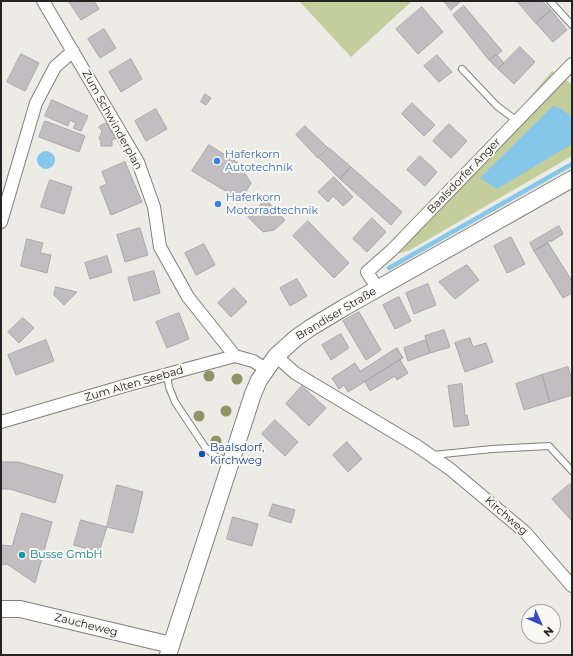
<!DOCTYPE html>
<meta charset="utf-8">
<style>
body{margin:0}
#map{position:relative;width:573px;height:656px;overflow:hidden;background:#ecebe5;font-family:Montserrat,sans-serif}
canvas{display:block}
.frame{position:absolute;inset:0;border:2px solid #252422;pointer-events:none}
.north{position:absolute;left:521px;top:604px;width:40px;height:40px;box-sizing:border-box;background:#faf8f3;border:1px solid #a5a39f;border-radius:50%;rotate:135deg;font-size:11px;font-weight:700;line-height:16px;text-align:center;color:#252422}
.north::after{content:'';display:block;margin:auto;width:14px;height:18px;background:#384abd;clip-path:polygon(50% 0,100% 100%,50% 72%,0 100%)}
</style>
<div id="map">
<canvas width="573" height="656"></canvas>
<div class="frame"></div>
<div class="north">N</div>
</div>
<script>
const c = document.querySelector('canvas').getContext('2d');
c.lineJoin = 'round';
function paint(path, color) { c.fillStyle = color; c.fill(path, 'evenodd'); }
function stroke(path, color, width, dash) { c.strokeStyle = color; c.lineWidth = width; c.lineCap = dash ? 'butt' : 'round'; c.setLineDash(dash || []); c.stroke(path); }
function drawText(font, color, halo, rows, align = 'center') {
  c.font = font + ' Montserrat,sans-serif'; c.lineWidth = 4; c.setLineDash([]); c.textBaseline = 'middle'; c.strokeStyle = halo; c.fillStyle = color; for (const [text, x, y, turn = 0] of rows) {
    c.save(); c.translate(x, y); c.rotate((+turn || 0) * Math.PI / 180); c.textAlign = isNaN(turn) ? turn : align; if (halo) c.strokeText(text, 0, 0); c.fillText(text, 0, 0); c.restore();
  }
}
const green = new Path2D(`
 M302 1H412L351 57 300 2Z
 M552 71 572 84V156L410 250 398 254Z`);
const water = new Path2D(`
 M553 106 560 108 572 117V144L497 189 480 178Z
 M37 160a9 9 0 1 1 18 0a9 9 0 1 1-18 0Z`);
const stream = new Path2D(`
 M389 268 572 164`);
const building = new Path2D(`
 M70 1H94L99 9 81 20 69 2Z
 M444 1H461L451 10Z
 M517 1H542L551 10 536 23Z
 M464 6 502 51 489 60 453 15Z
 M422 7 443 32 418 54 396 29Z
 M551 10 567 30 553 42 536 23Z
 M104 29 116 48 100 58 88 39Z
 M520 47 535 62 514 84 498 69Z
 M21 54 39 63 25 91 7 82Z
 M437 55 452 72 439 82 424 66Z
 M497 55 504 63 498 69 489 60Z
 M131 59 142 79 121 92 109 72Z
 M205 94 211 98 206 105 201 102Z
 M52 100 88 116 81 131 73 128 76 123 70 120 68 126 45 116Z
 M412 103 435 125 424 136 402 114Z
 M156 109 167 129 146 141 135 121Z
 M45 121 85 136 79 152 39 137Z
 M106 123 116 139H112V146H101V139H99L102 131 99 127Z
 M449 124 467 141 451 158 433 141Z
 M305 126 328 148 318 158 296 135Z
 M209 145 238 163 251 183 241 200 192 171Z
 M329 148 351 167 340 179 319 158Z
 M420 156 437 172 425 186 407 170Z
 M125 162 142 202 111 215 100 187 107 184 102 172Z
 M351 167 402 212 391 225 340 179Z
 M334 177 353 197 343 206 333 196 328 202 318 192Z
 M50 180 72 187 64 214 41 207Z
 M266 200 285 220 274 230 263 232 248 217Z
 M372 218 386 232 367 252 353 239Z
 M308 221 349 263 334 278 293 236Z
 M559 226 563 234 550 242 549 240 547 241 548 243 534 251 530 243Z
 M140 228 148 255 125 262 117 235Z
 M511 237 525 264 507 273 494 246Z
 M27 239 43 243 40 253 51 255 47 273 21 266Z
 M548 243 572 281V293L563 298 534 251Z
 M204 244 215 265 196 275 185 253Z
 M107 256 112 272 90 279 85 263Z
 M467 265 479 280 455 299 439 282Z
 M154 271 160 293 134 301 128 278Z
 M297 279 307 296 290 306 280 288Z
 M428 284 436 305 414 314 406 293Z
 M56 287 77 292 64 305 54 295Z
 M234 288 247 302 231 317 218 303Z
 M399 297 411 321 395 329 383 305Z
 M359 312 381 350 366 360 343 321Z
 M179 313 189 339 167 348 156 322Z
 M23 318 34 328 19 343 8 332Z
 M444 330 450 347 430 353 425 336Z
 M341 334 349 348 331 360 322 345Z
 M470 338 473 347 486 343 493 362 465 372 455 343Z
 M46 340 54 361 16 375 8 355Z
 M426 340 430 353 408 361 404 348Z
 M397 348 403 358 348 392 344 385 339 389 332 378 355 363 360 371Z
 M400 360 408 373 397 380 395 376 370 391 365 382Z
 M568 367 572 380V395L550 402 542 375Z
 M542 375 550 402 524 410 516 384Z
 M462 384 465 416 467 415 469 425 454 427 448 386Z
 M302 386 326 408 309 426 286 404Z
 M275 420 298 442 285 456 262 434Z
 M347 442 362 459 348 472 333 455Z
 M1 462H18L63 475 55 503 10 489H1Z
 M570 484 572 486V521L552 499Z
 M117 485 143 492 133 533 107 527Z
 M273 504 295 510 291 523 269 516Z
 M22 513 52 522 35 583 7 564 1 565V545L12 546Z
 M233 517 258 524 252 546 227 539Z
 M81 520 107 527 99 552 74 545Z`);
const service = new Path2D(`
 M550 1 572 25
 M462 69 497 106 517 121
 M167 374 169 387 175 402 205 447 217 458 231 460
 M433 455 492 449 549 446 572 471`);
const minor = new Path2D(`
 M43 1 138 162 154 207 160 247 188 297 235 356
 M1 222 36 103 55 67 73 51
 M378 289 367 272 392 250 572 64
 M276 356 295 373 417 446 450 469 525 532 572 586
 M1 422 131 384 235 356 253 361 266 369`);
const tertiary = new Path2D(`
 M1 609H20L171 645
 M168 655 253 394 259 380 276 356 296 338 310 328 345 307 572 179`);
const trees = [
 [209,376],
 [237,379],
 [226,411],
 [199,416],
 [216,441]
];
const markers = [
 [217,161,4,"#3f7fe0"],
 [218,204,4,"#3f7fe0"],
 [202,454,4,"#1a4fb4"],
 [22,555,4,"#0f9aa8"]
];
const streetNames = [
 ["Zum Schwinderplan",112,120,61],
 ["Baalsdorfer Anger",464,176,-46],
 ["Brandiser Straße",336,314,-31],
 ["Zum Alten Seebad",134,384,-16],
 ["Kirchweg",506,516,41],
 ["Zaucheweg",86,625,14]
];
const shopNames = [
 ["Haferkorn",225,155],
 ["Autotechnik",225,168],
 ["Haferkorn",226,198],
 ["Motorradtechnik",226,211]
];
const transitNames = [
 ["Baalsdorf,",210,448],
 ["Kirchweg",210,461]
];
const cultureNames = [
 ["Busse GmbH",30,555]
];
paint(green, '#c4ce9c');
paint(water, '#85c6e9');
stroke(stream, '#85c6e9', 4.5);
paint(building, '#c2bdc1');
stroke(building, '#a9a5a9', 1);
stroke(service, '#807f7a', 8);
stroke(minor, '#807f7a', 14);
stroke(tertiary, '#807f7a', 18);
stroke(service, '#fff', 6);
stroke(minor, '#fff', 12);
stroke(tertiary, '#fff', 16);
c.fillStyle = '#8f9367';
for (const [x, y] of trees) { c.beginPath(); c.arc(x, y, 5.5, 0, 2 * Math.PI); c.fill(); }
for (const [x, y, r, color] of markers) { const dot = new Path2D(); dot.arc(x, y, r, 0, 2 * Math.PI); c.fillStyle = color; c.fill(dot); stroke(dot, '#faf8f3', 1.5); }
drawText('11px', '#252422', '#faf8f3', streetNames);
drawText('11px', '#366cbe', '#faf8f3', shopNames, 'left');
drawText('11px', '#164399', '#faf8f3', transitNames, 'left');
drawText('11px', '#0d838f', '#faf8f3', cultureNames, 'left');
</script>
